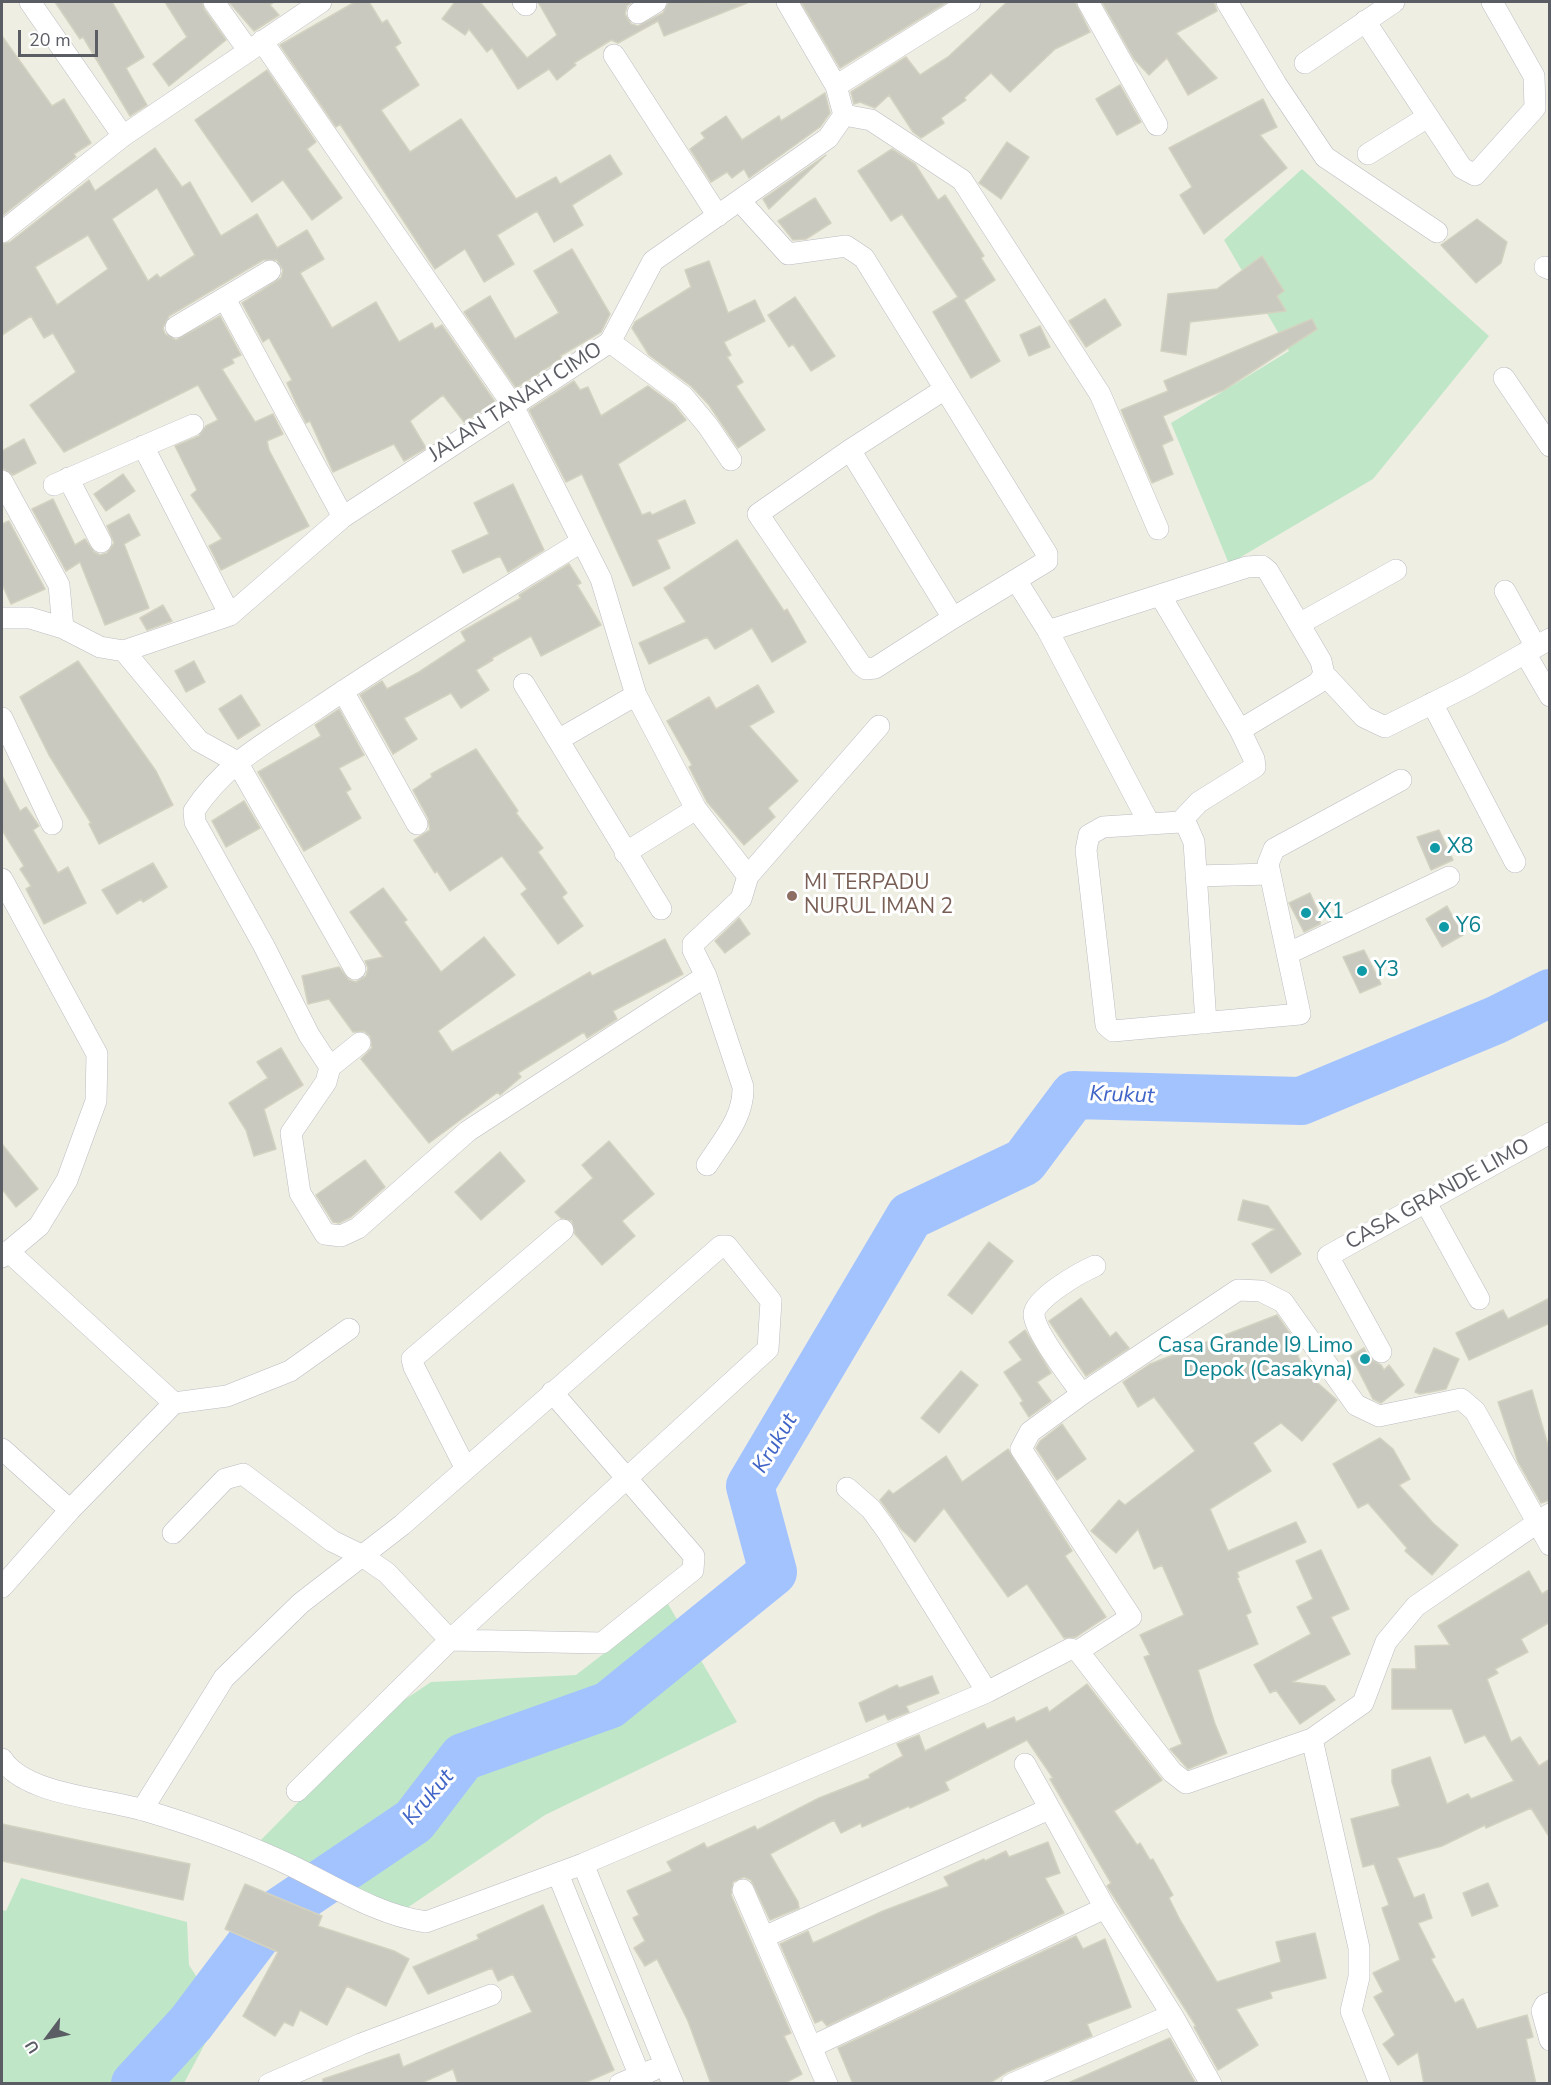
<!DOCTYPE html>
<style>
body{margin:0}
#map{position:relative;width:1551px;height:2085px;overflow:hidden;background:#efeee3;font-family:"Nunito Sans",sans-serif}
canvas{display:block}
.frame{position:absolute;inset:0;border:3px solid #5b5d64;pointer-events:none}
.north{position:absolute;left:18px;top:2007px;width:60px;height:60px;-webkit-text-stroke:4px #fff;paint-order:stroke;rotate:238deg;font-size:16px;font-weight:700;line-height:24px;text-align:center;color:#5b5d64}
.north::after{content:'';display:block;margin:auto;width:21px;height:27px;background:#5b5d64;clip-path:polygon(50% 0,100% 100%,50% 72%,0 100%)}
.scale{position:absolute;left:18px;top:30px;width:80px;height:27px;box-sizing:border-box;border:3px solid #5b5d64;border-top:0;padding-left:8px;font-size:18px;line-height:21px;white-space:nowrap;color:#5b5d64;-webkit-text-stroke:4px #fff;paint-order:stroke}
</style>
<div id="map">
<canvas width="1551" height="2085"></canvas>
<div class="frame"></div>
<div class="north">U</div>
<div class="scale">20 m</div>
</div>
<script>
const c = document.querySelector('canvas').getContext('2d');
c.lineJoin = 'round';
function paint(path, color) { c.fillStyle = color; c.fill(path, 'evenodd'); }
function stroke(path, color, width, dash) { c.strokeStyle = color; c.lineWidth = width; c.lineCap = dash ? 'butt' : 'round'; c.setLineDash(dash || []); c.stroke(path); }
function drawText(font, color, halo, rows, align = 'center') {
  c.font = font + ' "Nunito Sans",sans-serif'; c.lineWidth = 6; c.setLineDash([]); c.textBaseline = 'middle'; c.strokeStyle = halo; c.fillStyle = color; for (const [text, x, y, turn = 0] of rows) {
    c.save(); c.translate(x, y); c.rotate((+turn || 0) * Math.PI / 180); c.textAlign = isNaN(turn) ? turn : align; if (halo) c.strokeText(text, 0, 0); c.fillText(text, 0, 0); c.restore();
  }
}
const green = new Path2D(`
 M1302 169 1489 336 1373 479 1229 564 1171 423 1289 351 1224 240Z
 M668 1604 737 1722 545 1815 404 1910 258 1843 388 1711 431 1682 576 1675Z
 M21 1878 187 1922 189 1965 221 2014 184 2083H2V1910L6 1911Z`);
const river = new Path2D(`
 M135 2084 191 2023 270 1918 414 1821 463 1757 609 1705 773 1572 750 1486 910 1216 1024 1162 1074 1095 1301 1101 1496 1020 1550 993`);
const building = new Path2D(`
 M55 2H112L144 57 126 68 147 105 130 116 83 37 80 39Z
 M165 2H202L204 9 226 40 169 86 153 64 187 37Z
 M229 2H274L270 5 279 15 254 31Z
 M355 2H369L382 23 387 20 401 43 395 47 419 85 381 110 410 152 461 119 516 199 556 177 560 184 610 155 622 174 572 205 583 225 554 242 537 211 497 235 514 264 484 282 465 249 435 269 340 124 336 127 280 45Z
 M455 2H480L527 58 557 35 538 2H632L627 6 625 14 631 24 638 26 663 13 669 2 747 3 664 36 658 21 618 43 611 40 574 63 576 65 557 80 549 69 518 89 492 48 487 52 469 29 465 35 442 19Z
 M801 2H947L840 68Z
 M1007 2H1075L1090 32 1055 49 1010 92 991 73 964 98 966 100 941 118 944 123 921 138 913 132 889 95 875 108 860 102 854 104 851 92 906 57 920 75 948 57Z
 M1102 2H1214L1217 11 1176 33 1217 78 1188 95 1167 58 1149 75 1134 59Z
 M2 36 52 106 64 99 91 143 74 154 76 157 2 216Z
 M267 70 316 142 307 149 342 198 312 220 283 180 252 202 195 120Z
 M1120 85 1141 122 1117 135 1096 99Z
 M825 93 830 113 820 127 749 178 744 169 732 178 727 172 711 182 690 149 705 138 701 133 726 116 742 140 779 116 781 121Z
 M1263 99 1277 127 1260 135 1287 168 1204 234 1180 195 1192 187 1169 148Z
 M1007 142 1029 157 1001 199 979 183Z
 M155 148 182 187 190 182 221 236 257 214 277 248 307 230 324 259 300 273 332 328 376 302 399 342 432 323 435 329 442 325 495 402 464 422 443 395 410 421 426 448 404 461 394 444 333 472 310 421 306 423 296 403 287 383 292 380 269 338 263 342 242 303 281 278 283 270 277 260H263L169 316 163 328 165 334 176 340 220 316 241 355 232 359 234 363 222 369 255 422 273 414 283 434 267 441 269 450 309 526 221 570 209 546 222 539 191 495 197 490 175 446 199 436 206 426 218 420 198 385 64 452 30 405 76 372 53 333 44 338 31 316 2 335V244L10 242 89 180 95 191ZM157 188 195 255 160 278 157 274 148 281 112 219ZM88 235 108 269 57 305 35 267Z
 M892 149 915 164 938 200 945 195 984 256 981 258 995 280 964 300 1000 361 971 378 933 312 958 297 902 214 891 221 858 171Z
 M826 155 769 209 763 199Z
 M815 198 831 223 806 239 793 240 778 221Z
 M1477 219 1507 242 1501 263 1476 283 1441 245Z
 M572 249 610 314 601 332 560 356 562 358 516 388 464 312 490 296 515 339 559 313 534 271Z
 M1262 256 1284 291 1277 296 1286 311 1190 322 1186 355 1161 351 1168 294 1217 289Z
 M709 261 728 313 755 300 765 321 724 342 731 355 727 357 743 382 736 386 765 430 738 448 709 405 691 386 649 355 632 328 635 322 691 287 685 270Z
 M795 297 835 356 811 371 793 344 789 347 768 315Z
 M1105 299 1121 325 1086 347 1069 321Z
 M1312 319 1317 329 1224 390 1163 416 1173 440 1162 445 1173 474 1152 483 1121 410 1168 391 1164 381Z
 M1040 326 1050 347 1029 356 1020 335Z
 M574 381 580 390 588 387 601 416 648 386 674 405 686 420 618 464 642 515 650 512 652 515 685 500 695 523 657 540 670 568 633 586 582 474 566 482 529 410Z
 M24 439 36 463 13 475 2 468V451Z
 M123 474 135 491 106 511 94 494Z
 M513 484 544 550 508 572 500 556 463 573 452 551 489 534 474 503Z
 M53 499 75 545 85 539 94 552 100 555 107 553 114 543 107 526 129 514 140 535 124 544 149 608 105 625 80 562 66 571 32 509Z
 M9 521 45 589 11 604 2 584V524Z
 M737 540 784 611 787 609 806 642 772 662 752 628 715 649 707 637 649 664 639 643 686 622 664 588Z
 M569 564 581 583 577 585 601 625 541 656 531 636 492 658 493 660 476 670 489 690 461 708 451 693 404 718 417 739 393 754 360 695 382 681 387 689 419 672 466 641 461 632 521 598 519 595Z
 M163 605 172 621 147 630 140 618Z
 M78 661 156 771 173 805 99 844 89 824 91 823 49 755 20 697Z
 M194 661 205 682 186 692 175 671Z
 M758 685 774 712 749 726 798 781 768 808 775 817 744 845 707 802 689 767 692 765 667 721 709 697 716 709Z
 M241 695 260 725 238 739 219 709Z
 M339 709 364 755 339 768 351 789 346 792 361 818 304 851 258 772 321 736 315 725Z
 M476 749 518 811 516 813 543 848 538 852 567 893 562 897 583 926 558 944 521 894 527 889 502 856 450 891 437 871 435 873 414 840 430 830 428 818 413 790 432 777 431 774Z
 M2 776 20 811 26 807 39 826 33 830 58 873 68 867 86 903 44 924 26 889 31 886 20 869 24 866 2 830Z
 M244 801 260 828 226 847 212 821Z
 M1439 830 1453 860 1431 870 1417 837Z
 M153 863 167 887 143 902 141 899 117 914 102 890Z
 M383 888 407 920 404 922 441 972 484 937 515 975 438 1031 452 1052 590 972 592 976 665 939 683 974 613 1011 617 1019 587 1038 584 1032 518 1073 521 1077 500 1095 498 1092 429 1143 361 1059 372 1048 370 1036 364 1031 353 1032 329 999 308 1004 302 976 339 967 349 980 356 982 366 976 368 968 365 961 383 957 350 912Z
 M1310 893 1320 916V924L1304 932 1289 903Z
 M1447 906 1463 935 1442 947 1426 919Z
 M739 918 750 934 725 953 715 941Z
 M1364 950 1381 984 1360 993 1343 957Z
 M281 1048 303 1085 264 1109 276 1149 254 1156 246 1130 229 1103 268 1078 257 1062Z
 M609 1141 654 1194 622 1221 635 1236 602 1265 575 1234 572 1221 561 1218 555 1212 593 1178 582 1165Z
 M2 1144 38 1189 16 1207 2 1189Z
 M500 1152 525 1181 481 1220 455 1192Z
 M365 1160 385 1187 351 1217 339 1223 333 1222 316 1195Z
 M1243 1200 1268 1206 1301 1254 1271 1273 1252 1244 1275 1229 1238 1220Z
 M989 1242 1013 1261 972 1314 948 1295Z
 M1081 1298 1110 1337 1116 1332 1129 1348 1086 1376 1049 1321Z
 M1550 1298V1323L1469 1360 1456 1333 1503 1310 1508 1319Z
 M1277 1315 1291 1335 1303 1370 1337 1400 1302 1441 1281 1423 1253 1443 1271 1471 1210 1509 1228 1551 1296 1522 1306 1542 1237 1572 1239 1577 1237 1578 1251 1612 1246 1615 1258 1644 1198 1670 1215 1724 1227 1753 1188 1769 1170 1749 1182 1744 1144 1657 1150 1655 1140 1635 1184 1615 1162 1565 1154 1569 1138 1529 1116 1553 1091 1531 1119 1500 1125 1505 1195 1451 1154 1397 1138 1407 1123 1382 1150 1364Z
 M1025 1330 1051 1373 1037 1382 1051 1401 1029 1417 1020 1403 1023 1401 1004 1372 1022 1360 1009 1342Z
 M1364 1348 1370 1359 1381 1365 1384 1370 1389 1365 1404 1385 1381 1403 1373 1399 1351 1356Z
 M1434 1348 1459 1359 1446 1389 1420 1394 1415 1392Z
 M961 1371 978 1385 939 1433 921 1418Z
 M1532 1390 1550 1452V1500L1541 1503 1518 1462 1498 1402Z
 M1062 1424 1086 1459 1057 1480 1036 1448 1040 1441Z
 M1380 1438 1393 1449 1410 1479 1399 1485 1433 1523 1458 1545 1432 1575 1405 1551 1407 1548 1368 1503 1358 1508 1333 1464Z
 M1008 1449 1072 1551 1065 1556 1106 1617 1076 1637 1064 1638 1027 1584 1008 1597 944 1508 915 1542 901 1529 880 1500 889 1490 893 1494 946 1456 962 1482Z
 M1321 1550 1349 1609 1331 1617 1350 1654 1292 1682 1325 1686 1335 1700 1300 1724 1276 1690 1270 1693 1254 1665 1311 1634 1297 1607 1313 1599 1296 1561Z
 M1529 1571 1542 1594 1550 1589V1622L1521 1639 1528 1652 1495 1669 1498 1673 1487 1679 1511 1742 1520 1737 1539 1766 1550 1759V1838L1531 1808 1486 1828 1485 1825 1442 1846 1397 1858 1414 1898 1424 1894 1432 1918 1418 1923 1435 1957 1431 1959 1455 2003 1463 1999 1477 2029 1527 2015 1533 2037 1526 2039 1536 2084H1424L1418 2052 1398 2065 1383 2044 1395 2035 1374 1997 1383 1992 1373 1973 1400 1960 1382 1908 1389 1905 1374 1864 1363 1867 1351 1819 1400 1806 1392 1782V1770L1430 1757 1447 1804 1468 1794 1471 1799 1514 1781 1485 1735 1465 1743 1452 1709H1392V1669H1416L1415 1646 1450 1645 1438 1626Z
 M932 1676 939 1693 906 1706 909 1712 888 1720 885 1714 866 1722 859 1703 897 1685 899 1688Z
 M1087 1684 1162 1780 1114 1811 1137 1845 1140 1843 1150 1860 1153 1859 1173 1895 1169 1898 1180 1920 1217 1982 1281 1962 1276 1942 1315 1933 1326 1978 1270 1992 1272 1998 1236 2009 1258 2045 1218 2070 1194 2027 1196 2026 1107 1886 1111 1883 1050 1779 1053 1778 1027 1740 945 1782 949 1790 910 1808 909 1806 862 1827 861 1823 841 1833 834 1820 770 1854 798 1902 799 1908 770 1920 751 1880 744 1877 733 1882 731 1895 791 2033 784 2036 802 2074 783 2084H711L688 2021 657 1959 645 1966 634 1948 645 1941 633 1918 639 1915 627 1891 672 1871 667 1862 704 1843 707 1848 755 1826 757 1830 819 1798 870 1778 869 1775 903 1756 897 1744 919 1735 925 1751 984 1723 987 1729 1014 1717 1016 1722 1047 1707 1049 1712Z
 M2 1824 190 1864 183 1900 2 1861Z
 M1048 1842 1060 1873 1045 1878 1064 1913 827 2026 822 2020 815 2023 780 1944 808 1931 813 1943 883 1911 949 1886 944 1877 984 1859 985 1861 1006 1851 1009 1857Z
 M1488 1883 1498 1906 1472 1916 1463 1893Z
 M245 1884 322 1916 318 1926 394 1951 409 1959 386 2006 347 1986 327 2025 300 2010 293 2026 284 2022 275 2036 243 2016 278 1952 225 1929Z
 M543 1905 614 2070 582 2084H458L453 2069 419 2084H323V2079L399 2054 403 2067 532 2012 513 1974 498 1981 492 1968 428 1994 413 1967 479 1939 477 1935Z
 M1076 1936 1083 1949 1105 1939 1131 2007 1087 2024 1092 2036 1007 2072 988 2084H853L838 2048Z
 M1170 2038 1196 2084H1066Z`);
const street = new Path2D(`
 M30 2 123 136
 M214 2 248 50
 M523 2 526 5
 M1088 2 1157 125
 M1227 2 1276 84 1325 157 1437 232
 M638 13 656 2
 M1365 21 1462 168 1475 175 1535 108 1534 76 1492 2
 M262 41 512 404 601 579 636 695 696 809 748 876 741 899 693 944V950L706 976 743 1087C744 1117 723 1140 707 1165
 M614 55 718 216
 M1305 63 1394 2
 M836 86 970 2
 M844 115 871 120 962 180 1100 394 1158 529
 M1368 154 1426 118
 M740 201 788 254 846 246 864 258 1047 554V561L953 618 850 450
 M2 232 123 136 321 2
 M1545 267 1550 269
 M225 299 343 517
 M176 327 270 271
 M610 342 683 396 708 426 731 460
 M1504 378 1550 446
 M945 389 850 450 758 514 861 665 866 669 875 668 953 618
 M143 446 230 615
 M68 478 101 542
 M2 481 59 585 63 628
 M54 485 193 425
 M1016 580 1048 631 1149 823
 M1505 591 1536 647
 M1160 595 1240 730 1254 759 1255 767 1199 802 1180 822
 M2 618H30L63 628 100 647 124 651 230 615 343 517 610 342 653 261 828 138 844 115 836 86 787 2
 M1299 624 1396 570
 M1048 631 1247 567 1262 566 1268 571 1321 661 1324 674 1318 683 1240 730
 M124 651 199 741 237 762 355 969
 M1525 653 1550 696
 M1324 674 1364 717 1385 727 1469 685 1550 639
 M524 684 661 909
 M343 691 417 824
 M1432 703 1515 862
 M2 718 52 824
 M558 740 636 695
 M625 853 696 809
 M748 876 879 726
 M1196 876 1270 874
 M2 879 97 1054 96 1101 67 1180 39 1226 2 1257
 M1287 954 1449 877
 M1206 1023 1194 842 1187 826 1180 822 1103 827 1089 835 1086 850 1106 1025 1113 1031 1300 1014 1268 864 1274 849 1401 780
 M360 1043 330 1067 326 1082 291 1133 300 1193 325 1234 341 1236 358 1228 468 1131 706 976
 M330 1067 309 1035 264 946 195 822 194 811C225 763 269 741 315 710 402 651 492 597 581 542
 M1425 1201 1479 1299
 M8 1251 174 1403
 M1381 1352 1328 1256 1550 1133
 M1082 1394C1071 1379 1034 1331 1034 1314 1035 1298 1081 1272 1095 1266
 M2 1449 70 1510
 M466 1469 414 1367 412 1359 563 1230
 M847 1488 871 1509 887 1531 987 1692
 M173 1533 225 1479 243 1474 332 1541 361 1555 387 1573 450 1640 602 1643 693 1570 694 1556 552 1392
 M2 1587 70 1510 174 1403 227 1396 290 1371 349 1329
 M1078 1651 1131 1617 1021 1449 1030 1432 1082 1394 1238 1290 1261 1291 1283 1302 1356 1405 1379 1416 1461 1399 1475 1411 1550 1545
 M1312 1739 1359 1948V1977L1351 2011 1380 2084
 M2 1759C25 1795 103 1798 143 1810 194 1825 244 1843 292 1866 335 1887 378 1915 426 1922L583 1864 987 1692 1070 1649 1078 1651 1172 1772 1186 1783 1312 1739 1363 1703 1386 1642 1416 1606 1550 1514
 M1025 1764 1105 1908
 M142 1810 224 1678 301 1603 402 1525 721 1246H727L771 1301 768 1349 450 1640 297 1791
 M583 1864 673 2084
 M558 1874 643 2084
 M743 1890 827 2084
 M764 1937 1049 1809
 M1550 2003 1545 2005 1542 2011 1550 2040
 M811 2047 1105 1908 1172 2015 1211 2084
 M269 2084 361 2044 491 1995
 M620 2084 653 2070
 M1012 2084 1172 2015`);
const markers = [
 [1435,848,6,"#0f9aa8"],
 [792,896,6,"#8d6e63"],
 [1306,913,6,"#0f9aa8"],
 [1444,927,6,"#0f9aa8"],
 [1362,971,6,"#0f9aa8"],
 [1365,1359,6,"#0f9aa8"]
];
const streetNames = [
 ["JALAN TANAH CIMO",516,403,-33],
 ["CASA GRANDE LIMO",1438,1195,-29]
];
const cultureNames = [
 ["X8",1447,848],
 ["X1",1318,913],
 ["Y6",1456,927],
 ["Y3",1374,971],
 ["Casa Grande I9 Limo",1353,1347,"right"],
 ["Depok (Casakyna)",1353,1371,"right"]
];
const educationNames = [
 ["MI TERPADU",804,884],
 ["NURUL IMAN 2",804,908]
];
const waterNames = [
 ["Krukut",1122,1096,2],
 ["Krukut",776,1444,-59],
 ["Krukut",429,1798,-49]
];
paint(green, '#bfe7c7');
stroke(river, '#a3c3ff', 48);
paint(building, '#c9c9bf');
stroke(building, '#d3d2c1', 1.5);
stroke(street, '#bbbcc2', 22);
stroke(street, '#fff', 21);
for (const [x, y, r, color] of markers) { const dot = new Path2D(); dot.arc(x, y, r, 0, 2 * Math.PI); c.fillStyle = color; c.fill(dot); stroke(dot, '#fff', 2); }
drawText('21px', '#5b5d64', '#fff', streetNames);
drawText('21px', '#0d838f', '#fff', cultureNames, 'left');
drawText('21px', '#785e54', '#fff', educationNames, 'left');
drawText('italic 22px', '#4165c7', '#fff', waterNames);
</script>
